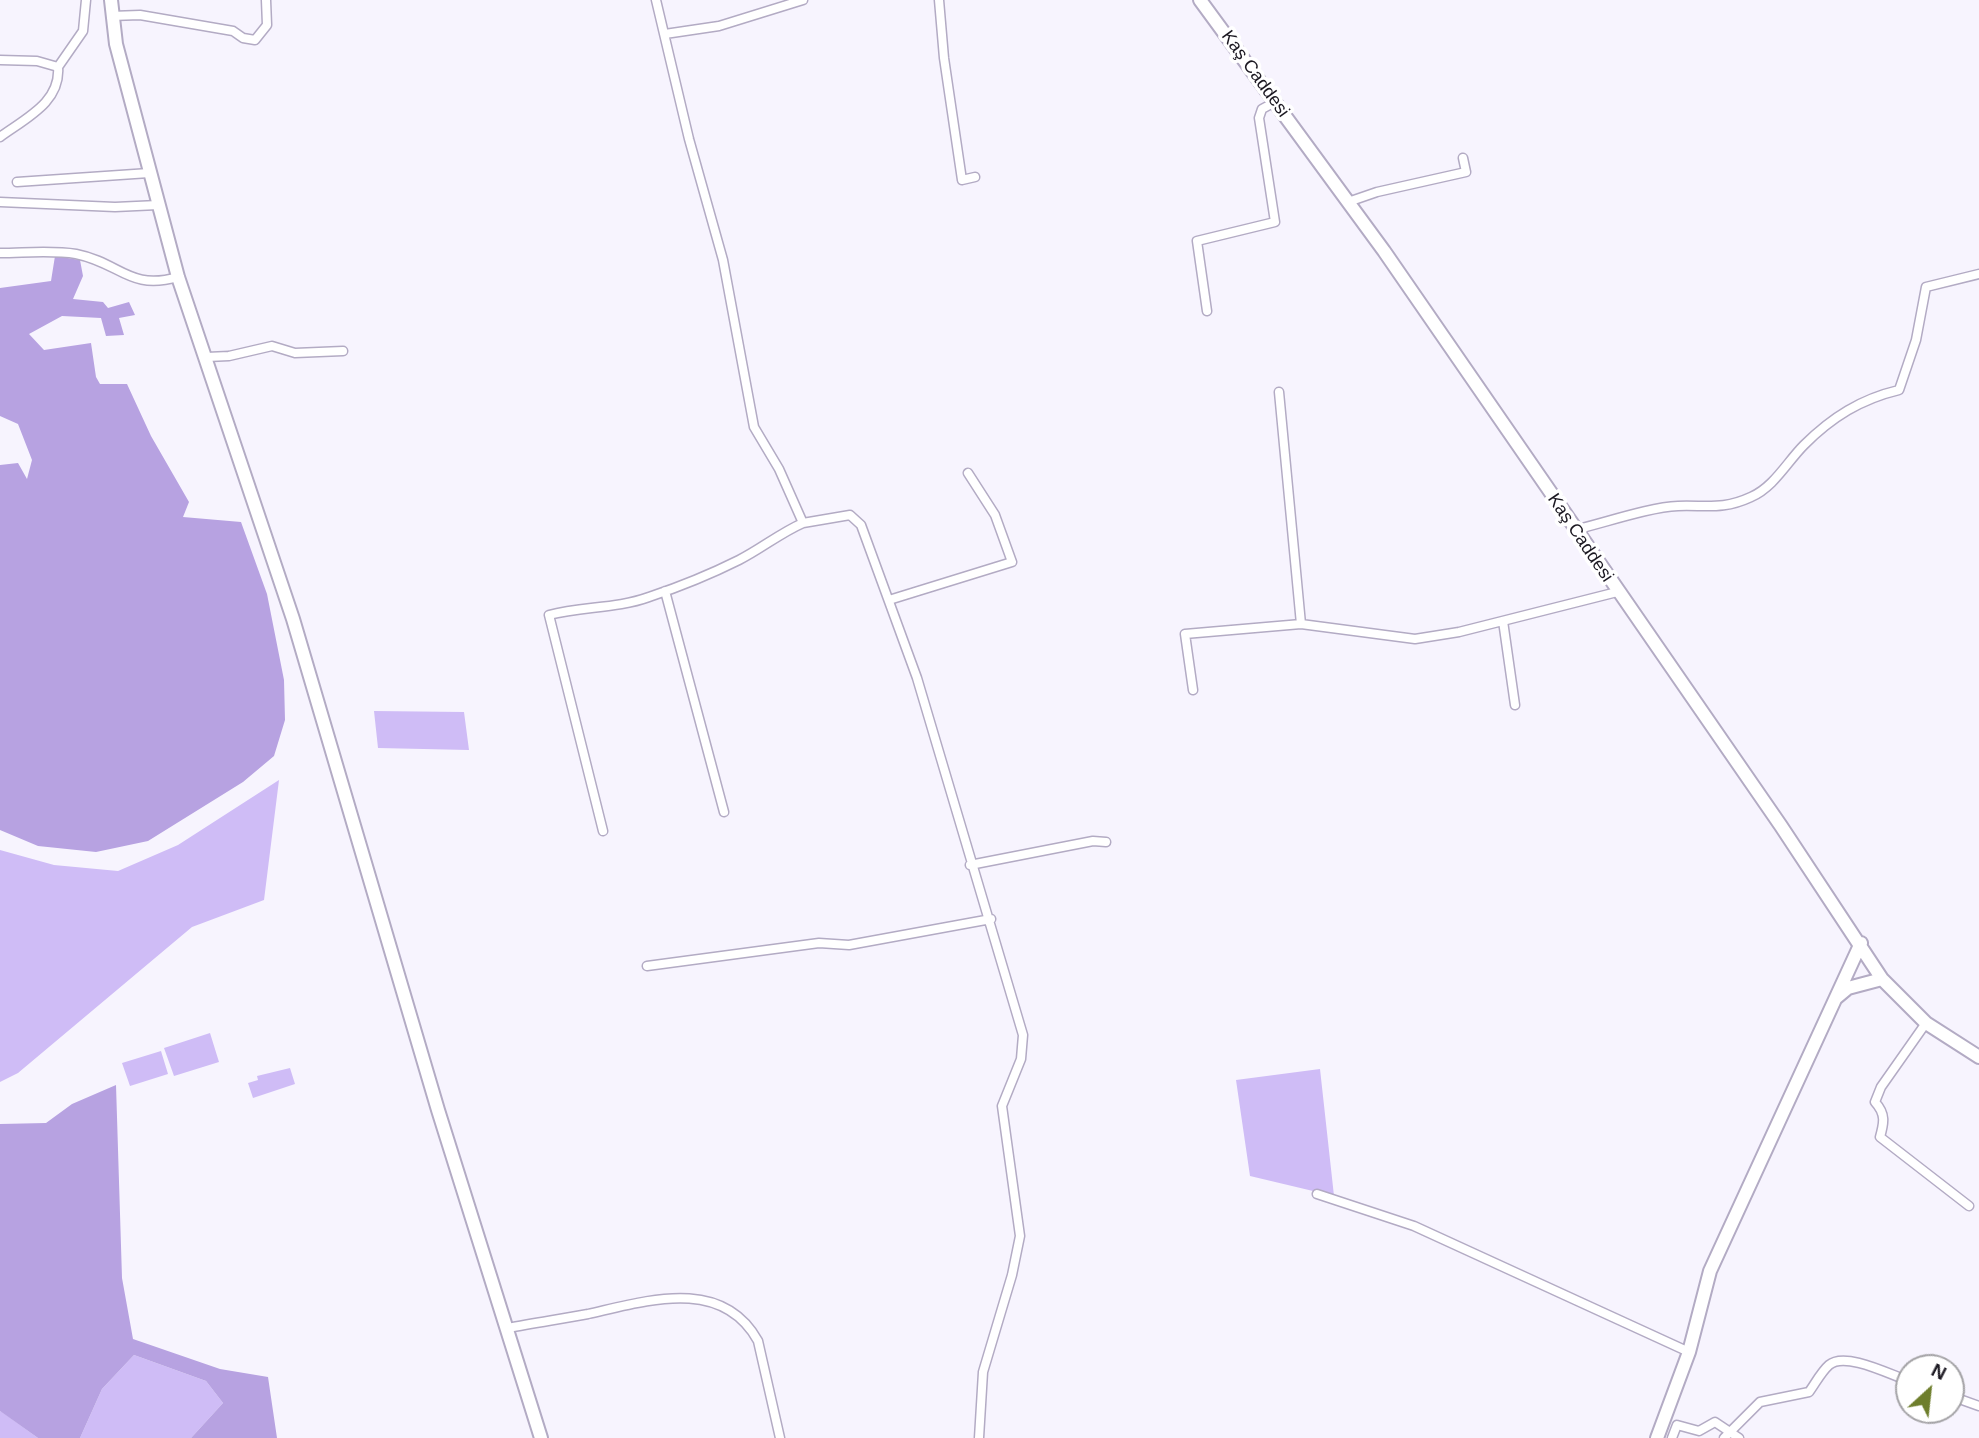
<!DOCTYPE html>
<meta charset="utf-8">
<style>
body{margin:0}
#map{position:relative;width:1979px;height:1438px;overflow:hidden;background:#f7f4fe;font-family:Helvetica,sans-serif}
canvas{display:block}
.north{position:absolute;left:1895px;top:1354px;width:70px;height:70px;box-sizing:border-box;background:#fff;border:2px solid #a4a3a6;border-radius:50%;rotate:27deg;font-size:19px;font-weight:700;line-height:28px;text-align:center;color:#1b1821}
.north::after{content:'';display:block;margin:auto;width:24px;height:32px;background:#6e7e2c;clip-path:polygon(50% 0,100% 100%,50% 72%,0 100%)}
</style>
<div id="map">
<canvas width="1979" height="1438"></canvas>
<div class="north">N</div>
</div>
<script>
const c = document.querySelector('canvas').getContext('2d');
c.lineJoin = 'round';
function paint(path, color) { c.fillStyle = color; c.fill(path, 'evenodd'); }
function stroke(path, color, width, dash) { c.strokeStyle = color; c.lineWidth = width; c.lineCap = dash ? 'butt' : 'round'; c.setLineDash(dash || []); c.stroke(path); }
function drawText(font, color, halo, rows, align = 'center') {
  c.font = font + ' Helvetica,sans-serif'; c.lineWidth = 7; c.setLineDash([]); c.textBaseline = 'middle'; c.strokeStyle = halo; c.fillStyle = color; for (const [text, x, y, turn = 0] of rows) {
    c.save(); c.translate(x, y); c.rotate((+turn || 0) * Math.PI / 180); c.textAlign = isNaN(turn) ? turn : align; if (halo) c.strokeText(text, 0, 0); c.fillText(text, 0, 0); c.restore();
  }
}
const green = new Path2D(`
 M374 711 464 712 469 750 378 748Z
 M279 780 264 900 192 927 18 1073 0 1082V850L54 865 118 871 178 845Z
 M210 1033 219 1062 174 1076 164 1048Z
 M161 1051 168 1074 130 1086 122 1063Z
 M290 1068 295 1084 253 1098 248 1083 258 1080 257 1076Z
 M1320 1069 1334 1196 1250 1176 1236 1080Z
 M134 1355 206 1381 223 1403 191 1438H80L102 1389Z
 M0 1411 2 1412 38 1438H0Z`);
const forest = new Path2D(`
 M55 256 80 260 83 276 73 299 103 302 108 308 129 302 135 315 119 318 124 335 106 336 101 318 62 316 29 334 44 350 91 343 96 377 100 384H127L151 436 189 502 183 517 241 522 267 594 284 680 285 720 274 756 243 782 148 841 96 852 38 846 0 830V465L18 463 27 479 32 460 18 424 0 416V288L51 281Z
 M116 1085 122 1278 133 1339 220 1369 268 1377 277 1438H191L223 1403 206 1381 134 1355 102 1389 80 1438H38L0 1411V1124L46 1123 72 1104Z`);
const street = new Path2D(`
 M656 0 689 139 723 260 754 427 779 469 803 523 850 515 861 525 917 678 1023 1035 1021 1059 1002 1106 1020 1236 1012 1275 983 1372 979 1438
 M939 0 944 58 962 180 975 177
 M111 16 140 15 233 31 243 38 255 40 267 25 266 0
 M665 34 719 26 803 0
 M0 60 37 61 58 67 83 31 86 0
 M0 137C26 118 61 102 58 67
 M17 182 149 173
 M0 202 115 207 158 205
 M1348 202 1377 192 1466 172 1463 158
 M0 253C24 253 52 250 76 254 121 263 129 291 178 277
 M1207 311 1197 241 1275 222 1259 118 1262 109 1275 102
 M207 357 229 356 272 346 295 353 343 351
 M1279 392 1301 624
 M1574 530C1604 523 1650 507 1678 506 1707 505 1723 510 1751 497 1774 487 1787 462 1804 445 1832 417 1861 399 1899 390L1916 340 1926 287 1979 274
 M665 591 724 812
 M889 600 1012 562 995 515 968 473
 M1503 621 1515 705
 M1193 690 1185 634 1301 624 1415 639 1459 632 1617 592
 M603 831 549 615C582 606 616 609 649 597 679 587 711 574 739 560 761 549 780 533 803 523
 M970 865 1093 841 1106 842
 M647 966 819 943 849 945 991 919
 M1926 1023 1881 1087 1875 1102C1886 1114 1884 1123 1880 1137L1969 1206
 M1317 1194 1414 1226 1689 1352
 M508 1328C534 1323 561 1319 588 1314 646 1301 722 1276 758 1341L780 1438
 M1951 1396 1979 1406
 M1672 1438 1677 1425 1699 1431 1715 1422 1739 1438
 M1724 1438 1760 1402 1809 1392C1815 1384 1821 1372 1829 1365 1845 1351 1891 1375 1909 1381`);
const secondary = new Path2D(`
 M111 0 116 44 178 277 293 619 438 1110 541 1438
 M1200 0 1384 251 1781 826 1882 979 1926 1023 1979 1057
 M1836 998 1848 988 1882 979
 M1657 1438 1689 1352 1710 1271 1861 943`);
const streetNames = [
 ["Kaş Caddesi",1255,74,54],
 ["Kaş Caddesi",1580,538,56]
];
paint(green, '#cfbcf6');
paint(forest, '#b7a2e1');
stroke(street, '#b3abc4', 11);
stroke(secondary, '#b3abc4', 16);
stroke(street, '#fff', 8);
stroke(secondary, '#fff', 12);
drawText('18px', '#1b1821', '#fff', streetNames);
</script>
